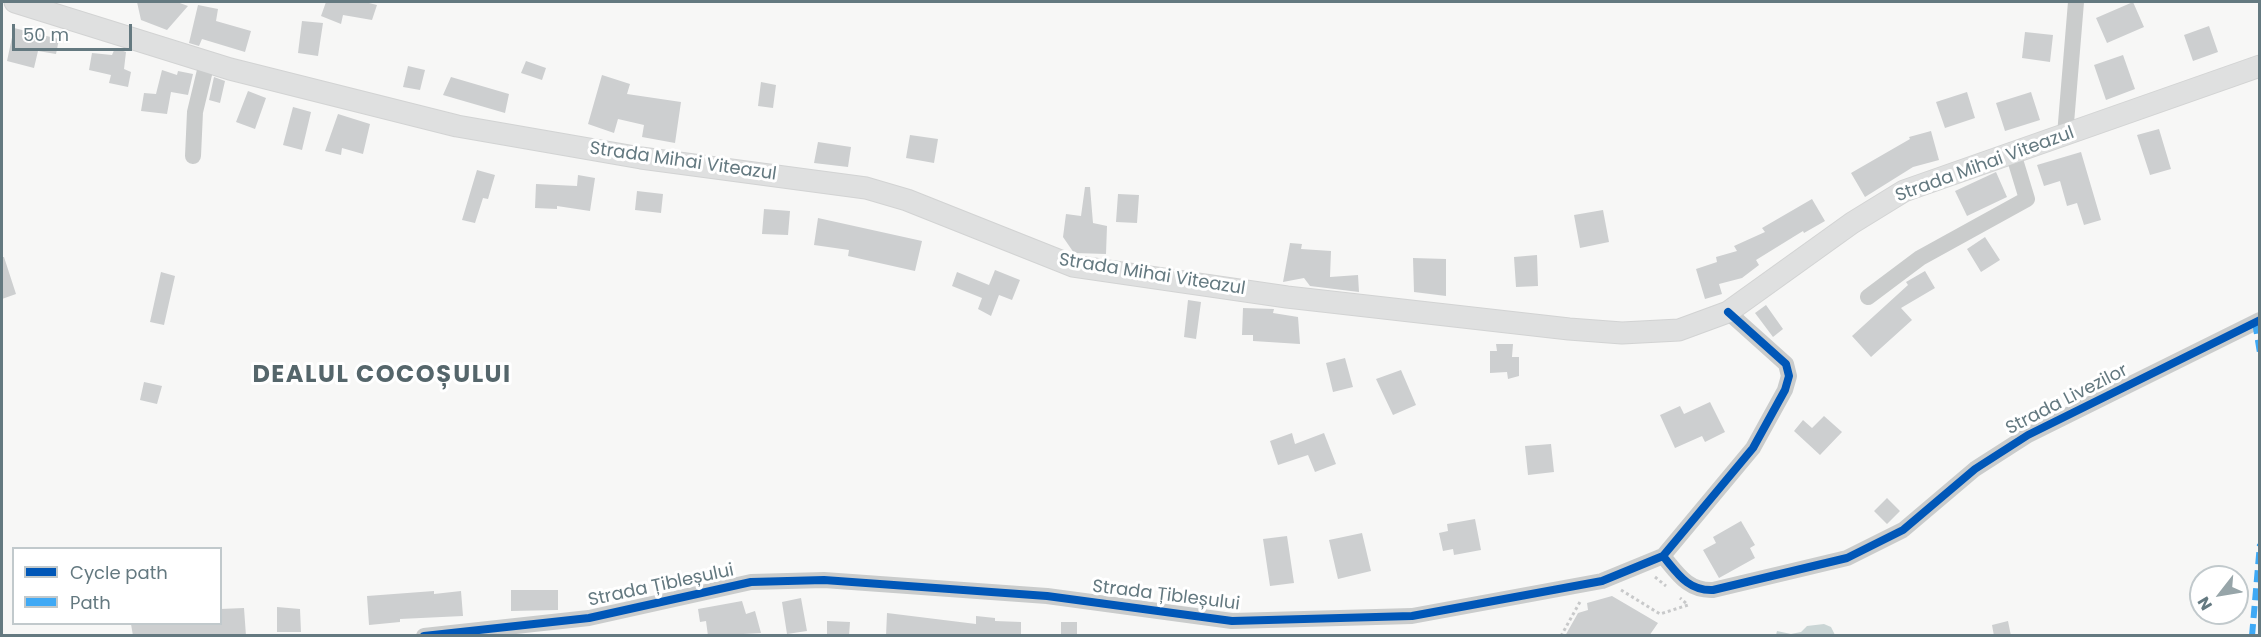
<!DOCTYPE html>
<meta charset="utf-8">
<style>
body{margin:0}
#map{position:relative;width:2261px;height:637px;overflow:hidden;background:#f7f7f6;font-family:Poppins,sans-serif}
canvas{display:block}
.frame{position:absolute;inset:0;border:3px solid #647980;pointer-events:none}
.legend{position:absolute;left:12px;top:547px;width:210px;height:78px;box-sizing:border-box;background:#fff;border:2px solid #c1c9cc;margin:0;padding:8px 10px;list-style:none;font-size:18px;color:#647980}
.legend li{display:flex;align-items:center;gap:12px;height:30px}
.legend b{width:30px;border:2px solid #c1c9cc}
.north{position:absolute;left:2189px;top:565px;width:60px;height:60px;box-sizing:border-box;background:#fff;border:2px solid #c1c9cc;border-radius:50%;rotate:239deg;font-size:16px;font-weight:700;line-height:24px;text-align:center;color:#647980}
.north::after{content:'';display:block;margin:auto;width:21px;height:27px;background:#97a5a9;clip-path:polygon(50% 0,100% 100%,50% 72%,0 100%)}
.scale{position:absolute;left:12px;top:24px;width:120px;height:27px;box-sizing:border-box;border:3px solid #647980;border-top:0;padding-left:8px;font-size:18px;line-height:21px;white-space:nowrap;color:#647980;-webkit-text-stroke:4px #fff;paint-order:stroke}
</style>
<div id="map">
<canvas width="2261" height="637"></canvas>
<div class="frame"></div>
<ul class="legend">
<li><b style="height:8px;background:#0057b8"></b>Cycle path</li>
<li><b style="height:8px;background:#3fa9f5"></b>Path</li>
</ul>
<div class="north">N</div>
<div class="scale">50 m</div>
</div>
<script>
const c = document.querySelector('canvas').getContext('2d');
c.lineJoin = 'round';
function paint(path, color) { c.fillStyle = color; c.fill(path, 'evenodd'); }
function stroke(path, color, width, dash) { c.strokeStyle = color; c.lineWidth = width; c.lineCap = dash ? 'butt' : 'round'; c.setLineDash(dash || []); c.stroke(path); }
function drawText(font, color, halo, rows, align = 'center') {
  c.font = font + ' Poppins,sans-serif'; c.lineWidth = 6; c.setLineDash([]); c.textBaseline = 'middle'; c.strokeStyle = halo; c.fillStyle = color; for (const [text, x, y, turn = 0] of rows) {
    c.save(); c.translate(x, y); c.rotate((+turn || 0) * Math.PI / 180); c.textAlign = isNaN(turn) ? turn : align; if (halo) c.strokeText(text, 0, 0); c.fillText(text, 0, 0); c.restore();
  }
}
const water = new Path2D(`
 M1824 624 1831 627 1835 635H1776L1777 631 1791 634 1801 632 1807 626Z`);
const building = new Path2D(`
 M137 2H177L188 6 167 30 141 20Z
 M326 2H365L377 5 372 20 343 15 341 24 321 16Z
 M2133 2 2144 27 2107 43 2096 18Z
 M198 5 218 9 216 21 251 31 245 52 202 39 199 46 189 43Z
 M302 21 323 23 318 56 298 53Z
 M2209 26 2218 52 2193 61 2184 35Z
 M14 28 59 39 56 54 38 51 34 68 7 61Z
 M2025 32 2053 35 2050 62 2022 58Z
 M115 48 126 52 124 69 131 72 128 87 109 83 111 75 89 70 92 53 112 55Z
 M2123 55 2135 89 2106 100 2094 65Z
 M526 61 546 68 542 80 521 73Z
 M408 66 425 70 420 90 403 87Z
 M162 70 177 75 178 71 193 74 188 95 171 92 167 114 141 111 144 93 156 94Z
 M602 75 630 84 627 94 681 102 675 143 642 137 644 125 618 119 614 133 588 124Z
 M214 77 225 81 220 103 209 100Z
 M451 77 509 94 505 113 443 95Z
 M761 82 776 85 773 108 758 106Z
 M248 91 266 98 255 129 236 122Z
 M1967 92 1975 118 1945 128 1936 102Z
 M2031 92 2040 120 2005 131 1996 103Z
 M293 107 311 112 302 150 283 145Z
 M338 114 370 124 363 154 342 148 341 155 325 151Z
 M2159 129 2171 169 2150 175 2137 135Z
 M1931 131 1939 160 1913 167 1865 197 1851 173 1910 139 1909 137Z
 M910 135 938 139 934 163 906 158Z
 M818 142 851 147 848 167 814 163Z
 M2081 152 2101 220 2084 225 2077 203 2067 206 2060 181 2044 186 2037 165Z
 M477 170 495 175 488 199 483 198 475 223 462 220Z
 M1996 172 2007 197 1967 216 1955 191Z
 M578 175 595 178 590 211 557 206V209L535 208 536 184 577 186Z
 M1085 187H1090L1093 223 1107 226 1106 254 1074 253 1063 237 1066 214 1081 216Z
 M637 191 663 194 661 213 635 210Z
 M1118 194 1139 195 1137 223 1116 222Z
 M1812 199 1825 221 1804 233 1803 231 1756 260 1759 265 1742 278 1719 284 1722 294 1705 299 1696 269 1717 262 1716 257 1737 251 1734 246 1765 232 1762 228Z
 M764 209 790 211 788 235 762 234Z
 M1603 210 1609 242 1580 248 1574 215Z
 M818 218 922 241 915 271 848 256 849 250 814 245Z
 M1985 237 2000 260 1981 272 1967 249Z
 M1290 243 1302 244 1301 249 1331 251 1330 277 1358 275 1359 292 1310 286 1304 278 1283 282Z
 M1537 255 1538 286 1516 287 1514 257Z
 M2 257H4L16 294 2 299Z
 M1413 258 1446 259V296L1414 292Z
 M995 270 1020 280 1012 300 999 295 991 316 978 309 982 298 952 286 957 272 989 285Z
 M1925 271 1935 288 1901 308 1912 320 1871 357 1852 336 1908 285 1906 282Z
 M161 272 175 276 164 325 150 322Z
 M1188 300 1201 302 1196 339 1184 337Z
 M1766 305 1783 329 1773 337 1755 313Z
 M1243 308 1274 309 1273 313 1298 317 1300 344 1253 341V335H1242Z
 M1496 344H1513L1512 357H1519V376L1508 379 1507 372 1490 373V351H1497Z
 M1345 358 1353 387 1333 392 1326 363Z
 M1401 370 1416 405 1393 415 1376 379Z
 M144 382 162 386 157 404 140 400Z
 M1710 402 1725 432 1705 442 1702 436 1675 448 1660 415 1680 406 1684 414Z
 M1824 416 1842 432 1820 455 1794 431 1803 420 1812 428Z
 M1292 433 1295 444 1324 433 1336 464 1315 472 1308 455 1278 465 1270 441Z
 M1551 444 1554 472 1528 475 1525 446Z
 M1887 498 1900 511 1887 524 1874 511Z
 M1475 519 1481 550 1454 555 1453 549 1443 551 1439 533 1448 531 1447 524Z
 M1741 521 1755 545 1750 548 1755 558 1719 578 1703 550 1716 543 1713 537Z
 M1362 533 1371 571 1338 579 1329 540Z
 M1287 536 1294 583 1270 586 1263 539Z
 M511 590H558V610L511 611Z
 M434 591V594L461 591 463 616 400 619V622L369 625 367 596Z
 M1612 596 1658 623 1649 636H1565L1578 613 1588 610 1587 603Z
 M801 598 807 631 787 634 782 602Z
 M742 601 746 614 755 611 761 633 708 636 706 621 700 622 698 609Z
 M277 607 300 609 301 632H277Z
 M244 608 246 636H133L131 624H220V609Z
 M887 613 976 624V616L995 618V621L1021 622V636H886Z
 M827 621 850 622 849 636H827Z
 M2008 621 2011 636H1994L1992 625Z
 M1061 622H1077V636H1061Z`);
const path = new Path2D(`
 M1655 577 1666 586
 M1621 590 1660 614 1688 605 1680 598
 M1561 636 1581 600`);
const minor = new Path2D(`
 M2065 135 2076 2
 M193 156 195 112 207 62
 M1868 297 1920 258 2027 199 2013 153
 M1663 556C1678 574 1688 591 1713 590L1847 558 1903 530 1975 469 2028 435 2260 320
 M424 636 589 618 751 582 824 580 1047 596 1232 621 1412 616 1602 581 1663 556 1753 448 1785 390 1789 376 1786 364 1728 312`);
const major = new Path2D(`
 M15 2 230 69 457 126 641 158 866 188 907 200 1073 266 1287 297 1569 329 1622 333 1679 330 1728 312 1852 223 1904 191 2260 66`);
const quiet = new Path2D(`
 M2255 322 2260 353
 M2252 636 2260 544`);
const cycleway = new Path2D(`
 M1663 556C1678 574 1688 591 1713 590L1847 558 1903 530 1975 469 2028 435 2260 320
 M424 636 589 618 751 582 824 580 1047 596 1232 621 1412 616 1602 581 1663 556 1753 448 1785 390 1789 376 1786 364 1728 312`);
const streetNames = [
 ["Strada Mihai Viteazul",683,162,8],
 ["Strada Mihai Viteazul",1985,165,-20],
 ["Strada Mihai Viteazul",1152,275,9],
 ["Strada Livezilor",2067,400,-27],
 ["Strada Țibleșului",661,586,-12],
 ["Strada Țibleșului",1166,596,7]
];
const districtNames = [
 ["DEALUL COCOȘULUI",382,376]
];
paint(water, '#cad5d5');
paint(building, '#cdcfd0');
stroke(major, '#d2d3d3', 23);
stroke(path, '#c8c9ca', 3, [3, 3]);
stroke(minor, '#cacccc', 16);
stroke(major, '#dfe0e0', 21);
stroke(quiet, '#3fa9f5', 6, [12, 6]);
stroke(cycleway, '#0057b8', 8);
drawText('18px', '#647980', '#fff', streetNames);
c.letterSpacing = '1.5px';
drawText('bold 24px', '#55666b', '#fff', districtNames);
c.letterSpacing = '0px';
</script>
